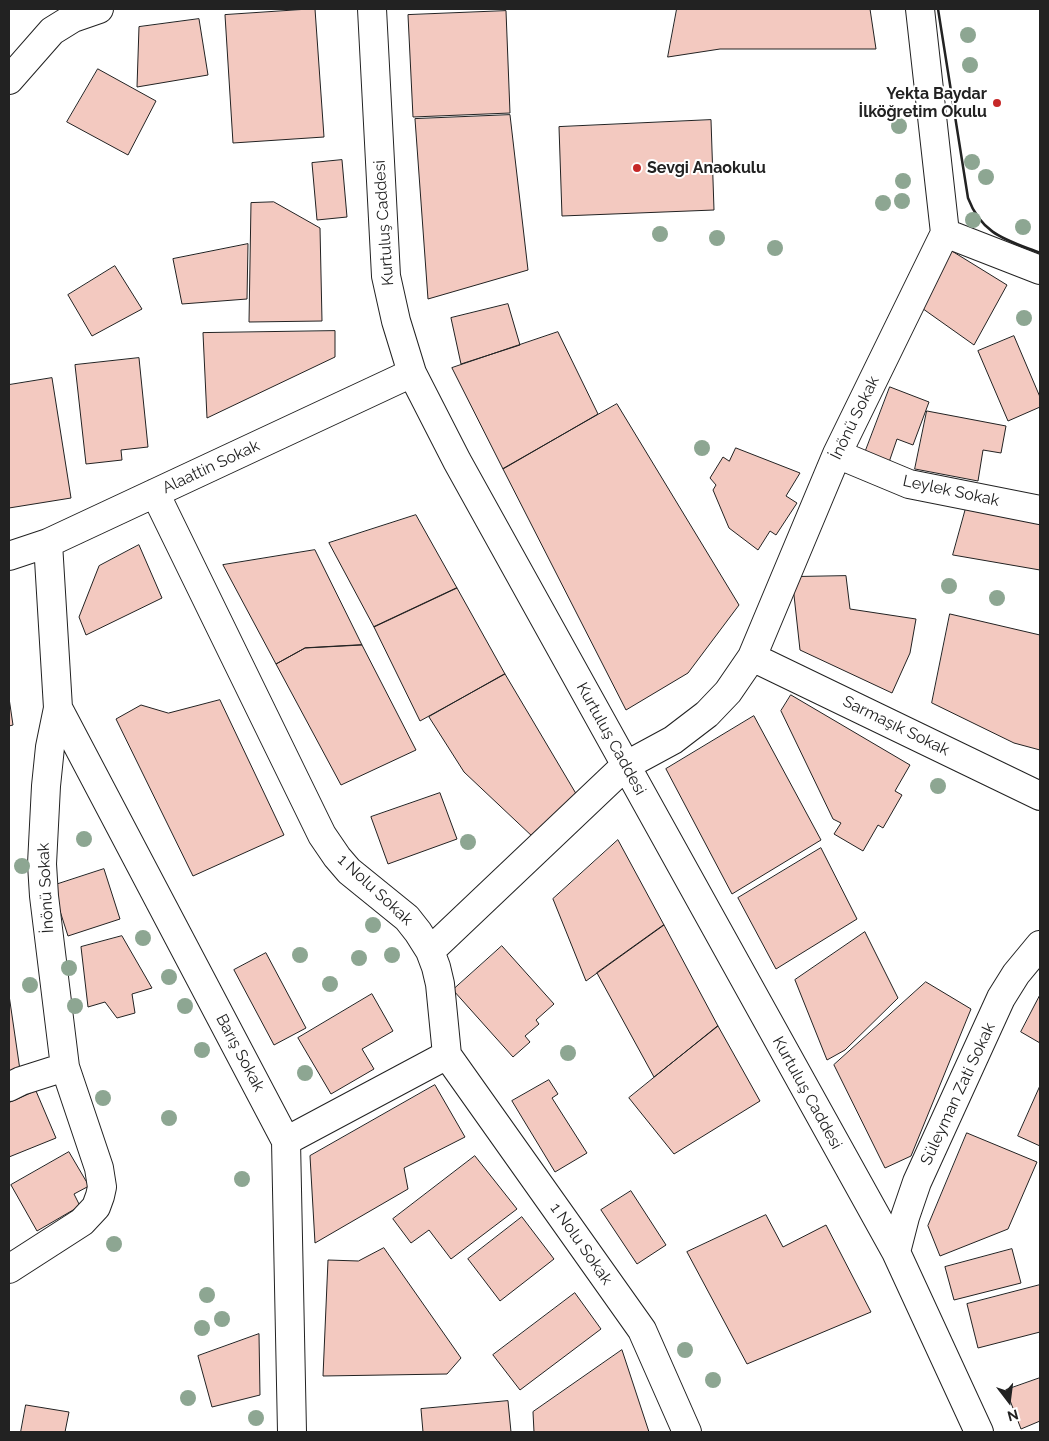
<!DOCTYPE html>
<meta charset="utf-8">
<style>
body{margin:0}
#map{position:relative;width:1049px;height:1441px;overflow:hidden;background:#fff;font-family:Raleway,sans-serif}
canvas{display:block}
.frame{position:absolute;inset:0;border:10px solid #222;pointer-events:none}
.north{position:absolute;left:984px;top:1376px;width:50px;height:50px;-webkit-text-stroke:4px #fff;paint-order:stroke;rotate:165deg;font-size:14px;font-weight:700;line-height:20px;text-align:center;color:#222}
.north::after{content:'';display:block;margin:auto;width:18px;height:22px;background:#222;clip-path:polygon(50% 0,100% 100%,50% 72%,0 100%)}
</style>
<div id="map">
<canvas width="1049" height="1441"></canvas>
<div class="frame"></div>
<div class="north">N</div>
</div>
<script>
const c = document.querySelector('canvas').getContext('2d');
c.lineJoin = 'round';
function paint(path, color) { c.fillStyle = color; c.fill(path, 'evenodd'); }
function stroke(path, color, width, dash) { c.strokeStyle = color; c.lineWidth = width; c.lineCap = dash ? 'butt' : 'round'; c.setLineDash(dash || []); c.stroke(path); }
function drawText(font, color, halo, rows, align = 'center') {
  c.font = font + ' Raleway,sans-serif'; c.lineWidth = 4; c.setLineDash([]); c.textBaseline = 'middle'; c.strokeStyle = halo; c.fillStyle = color; for (const [text, x, y, turn = 0] of rows) {
    c.save(); c.translate(x, y); c.rotate((+turn || 0) * Math.PI / 180); c.textAlign = isNaN(turn) ? turn : align; if (halo) c.strokeText(text, 0, 0); c.fillText(text, 0, 0); c.restore();
  }
}
const building = new Path2D(`
 M315 9 324 137 233 143 225 15Z
 M677 9H870L876 49H720L668 57Z
 M506 11 510 113 413 117 408 15Z
 M199 19 208 75 137 87 139 27Z
 M98 69 156 101 128 155 67 122Z
 M510 115 528 270 428 299 415 119Z
 M711 120 714 210 562 216 559 127Z
 M342 160 347 217 317 220 312 163Z
 M274 202 320 228 322 321 249 322 251 203Z
 M248 244 247 299 182 304 173 259Z
 M947 248 1007 285 974 345 919 306Z
 M115 266 142 309 92 336 68 295Z
 M508 304 520 345 461 364 451 318Z
 M335 331V357L207 418 203 333Z
 M558 332 598 414 503 469 452 368Z
 M1014 336 1040 397V407L1008 421 978 351Z
 M139 358 148 447 121 450 122 460 86 464 75 365Z
 M52 378 71 498 9 508V385Z
 M890 387 929 402 913 445 897 439 887 468 863 458Z
 M617 404 739 605 688 673 626 710 503 469Z
 M927 411 1006 426 1001 453 983 450 978 481 915 469Z
 M736 448 800 473 786 496 797 503 776 535 770 531 758 550 729 528 713 490 716 485 710 478 723 457 729 461Z
 M966 508 1040 520V570L953 555Z
 M416 515 457 588 374 627 329 543Z
 M139 545 162 598 86 635 79 617 99 566Z
 M315 550 362 645 305 648 276 664 223 565Z
 M846 576 850 609 916 619 910 653 892 693 800 650 792 577Z
 M457 588 505 674 420 721 374 627Z
 M950 614 1040 635V750L1014 743 932 703Z
 M362 645 416 750 341 785 276 664 305 648Z
 M505 674 578 797 534 838 464 772 429 717Z
 M791 695 910 765 895 791 902 795 883 828 878 825 863 851 834 834 841 823 833 819 781 711Z
 M9 698 13 725 9 726Z
 M220 700 284 835 193 876 116 719 141 705 168 713Z
 M754 716 821 840 732 894 666 769Z
 M440 793 457 839 388 864 371 817Z
 M618 840 664 925 586 981 553 899Z
 M821 848 857 919 776 969 738 898Z
 M104 869 120 919 68 936 52 886Z
 M664 925 718 1026 654 1077 597 973Z
 M865 932 898 998 845 1050 827 1060 795 980Z
 M122 936 152 988 132 994 135 1013 117 1018 105 1002 88 1007 81 947Z
 M502 946 554 1004 536 1020 539 1024 525 1036 530 1042 513 1057 453 990Z
 M266 953 306 1028 274 1045 234 970Z
 M926 982 971 1009 911 1156 885 1168 834 1065Z
 M372 994 393 1031 362 1049 374 1069 331 1094 298 1038Z
 M9 995 20 1070 9 1072Z
 M1040 995V1043L1021 1032Z
 M718 1026 760 1101 674 1154 629 1098Z
 M549 1080 558 1094 552 1098 587 1153 555 1172 512 1101Z
 M435 1085 465 1137 404 1168 408 1189 315 1243 310 1156Z
 M1040 1086V1146L1018 1136Z
 M36 1091 56 1138 9 1157V1103Z
 M967 1133 1037 1162 1008 1229 940 1256 928 1226Z
 M69 1152 89 1186 74 1194 80 1206 37 1231 11 1185Z
 M475 1156 517 1209 451 1259 429 1230 411 1243 393 1219Z
 M631 1191 666 1245 637 1264 601 1210Z
 M766 1215 783 1247 826 1225 871 1312 747 1364 687 1252Z
 M522 1217 554 1259 500 1301 468 1259Z
 M384 1248 461 1358 447 1374 323 1376 328 1260 358 1261Z
 M1012 1249 1021 1283 954 1300 945 1267Z
 M1040 1285V1332L978 1348 967 1304Z
 M575 1293 601 1329 520 1390 493 1355Z
 M259 1334 260 1395 212 1407 198 1356Z
 M622 1350 649 1432H534L533 1412Z
 M1040 1378V1421L1021 1429 1006 1390Z
 M508 1401 511 1432H423L421 1409Z
 M26 1405 69 1412 65 1432H21Z`);
const minor = new Path2D(`
 M372 9 386 276 396 321 412 373 457 461 896 1252 979 1432
 M9 80 52 31 73 18 99 9
 M945 233 1040 270
 M837 454 909 484 1040 510
 M155 493 322 835 337 857 349 871 407 918 418 932 430 951 436 967 440 984 447 1055 642 1330 687 1432
 M9 556 48 543 412 373
 M752 657 1040 796
 M58 708 286 1141 292 1432
 M430 951 625 766 673 740 707 714 728 692 752 657 837 454 945 233 920 9
 M9 1087 21 1081 65 1067
 M286 1141 447 1055
 M896 1252 905 1217 917 1182 1001 998 1016 974 1040 945
 M9 1269 82 1222 96 1207 100 1196 102 1187 99 1168 65 1067 44 896 42 864 46 786 50 747 58 708 48 543`);
const wall = new Path2D(`
 M938 9 968 198C982 235 1007 240 1040 253`);
const trees = [
 [968,35],
 [970,65],
 [899,126],
 [972,162],
 [986,177],
 [903,181],
 [902,201],
 [883,203],
 [973,220],
 [1023,227],
 [660,234],
 [717,238],
 [775,248],
 [1024,318],
 [702,448],
 [949,586],
 [997,598],
 [938,786],
 [84,839],
 [468,842],
 [22,866],
 [373,925],
 [143,938],
 [300,955],
 [392,955],
 [359,958],
 [69,968],
 [169,977],
 [330,984],
 [30,985],
 [75,1006],
 [185,1006],
 [202,1050],
 [568,1053],
 [305,1073],
 [103,1098],
 [169,1118],
 [242,1179],
 [114,1244],
 [207,1295],
 [222,1319],
 [202,1328],
 [685,1350],
 [713,1380],
 [188,1398],
 [256,1418]
];
const markers = [
 [997,103,5,"#c62828"],
 [637,168,5,"#c62828"]
];
const poiNames = [
 ["Yekta Baydar",987,94],
 ["İlköğretim Okulu",987,112],
 ["Sevgi Anaokulu",647,168,"left"]
];
const streetNames = [
 ["Kurtuluş Caddesi",384,223,-94],
 ["İnönü Sokak",855,418,-64],
 ["Alaattin Sokak",211,467,-25],
 ["Leylek Sokak",951,491,12],
 ["Sarmaşık Sokak",896,726,26],
 ["Kurtuluş Caddesi",611,739,61],
 ["İnönü Sokak",46,888,-93],
 ["1 Nolu Sokak",375,890,43],
 ["Barış Sokak",240,1053,62],
 ["Kurtuluş Caddesi",807,1093,61],
 ["Süleyman Zati Sokak",958,1094,-65],
 ["1 Nolu Sokak",581,1244,55]
];
paint(building, '#f3c9c0');
stroke(building, '#222', 1);
stroke(minor, '#222', 30);
stroke(minor, '#fff', 28);
stroke(wall, '#222', 2.5);
c.fillStyle = '#8da692';
for (const [x, y] of trees) { c.beginPath(); c.arc(x, y, 8, 0, 2 * Math.PI); c.fill(); }
for (const [x, y, r, color] of markers) { const dot = new Path2D(); dot.arc(x, y, r, 0, 2 * Math.PI); c.fillStyle = color; c.fill(dot); stroke(dot, '#fff', 2); }
drawText('bold 16px', '#222', '#fff', poiNames, 'right');
drawText('16px', '#222', '#fff', streetNames);
</script>
